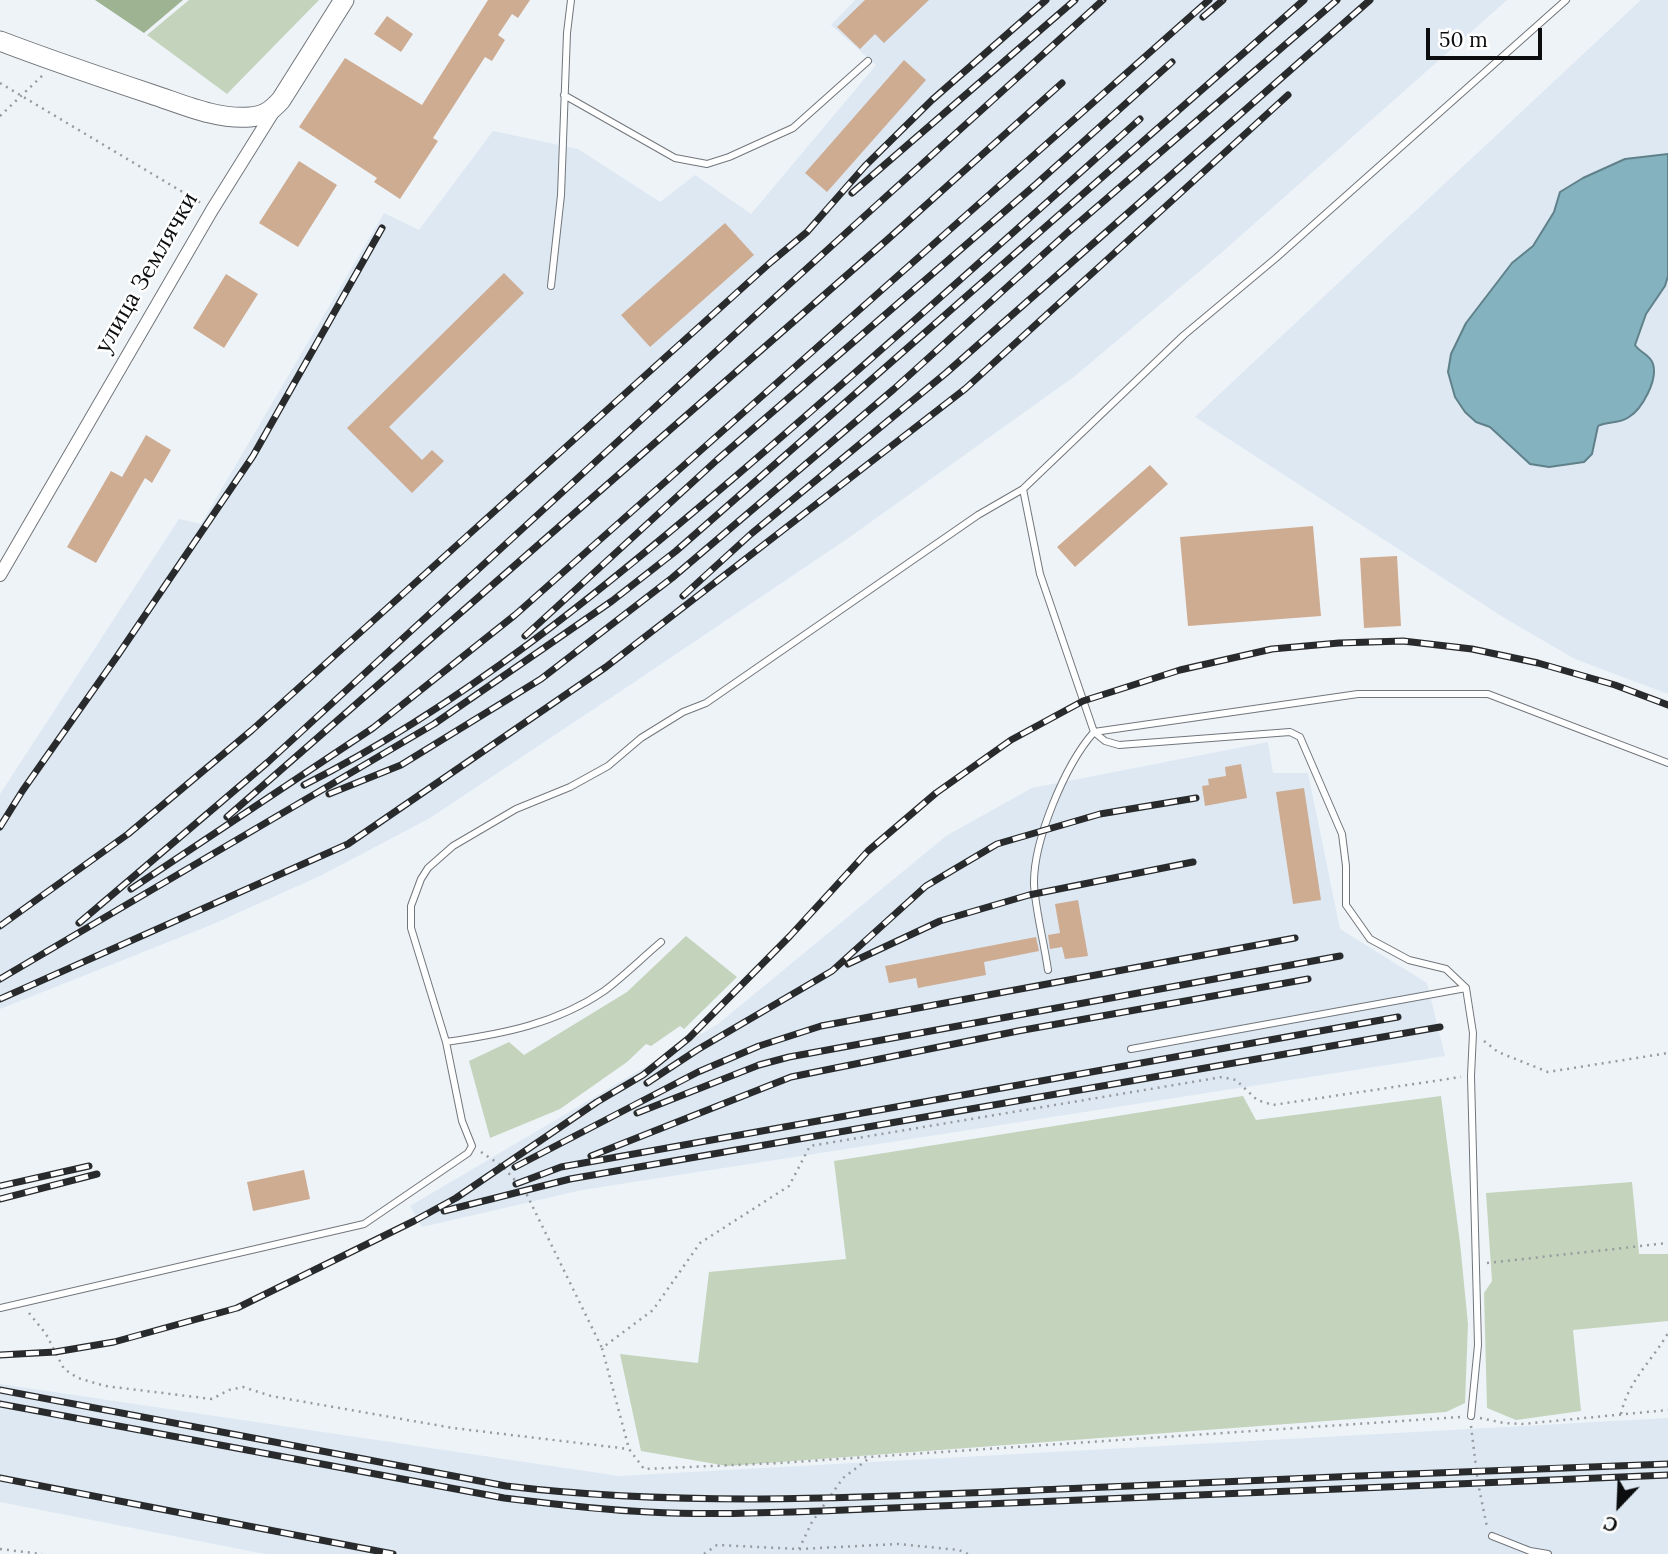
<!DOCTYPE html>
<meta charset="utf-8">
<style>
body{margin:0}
#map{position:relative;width:1668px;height:1554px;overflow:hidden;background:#eef3f8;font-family:Lora,serif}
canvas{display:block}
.north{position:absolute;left:1584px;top:1470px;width:70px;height:70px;-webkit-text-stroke:5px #fff;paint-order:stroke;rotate:203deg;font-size:19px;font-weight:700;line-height:28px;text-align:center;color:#0c0d0f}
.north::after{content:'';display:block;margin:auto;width:24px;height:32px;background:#0c0d0f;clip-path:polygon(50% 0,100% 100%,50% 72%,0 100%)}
.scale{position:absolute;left:1426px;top:28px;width:116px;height:32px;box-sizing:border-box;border:4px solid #0c0d0f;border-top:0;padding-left:9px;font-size:21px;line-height:24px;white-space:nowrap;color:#0c0d0f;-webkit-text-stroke:5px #fff;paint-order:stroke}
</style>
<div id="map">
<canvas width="1668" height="1554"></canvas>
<div class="north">С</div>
<div class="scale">50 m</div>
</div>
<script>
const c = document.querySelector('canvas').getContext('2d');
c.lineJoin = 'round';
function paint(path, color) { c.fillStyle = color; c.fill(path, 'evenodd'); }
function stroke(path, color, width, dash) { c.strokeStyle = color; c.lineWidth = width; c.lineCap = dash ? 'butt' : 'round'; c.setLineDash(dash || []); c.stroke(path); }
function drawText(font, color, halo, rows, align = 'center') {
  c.font = font + ' Lora,serif'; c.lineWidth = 5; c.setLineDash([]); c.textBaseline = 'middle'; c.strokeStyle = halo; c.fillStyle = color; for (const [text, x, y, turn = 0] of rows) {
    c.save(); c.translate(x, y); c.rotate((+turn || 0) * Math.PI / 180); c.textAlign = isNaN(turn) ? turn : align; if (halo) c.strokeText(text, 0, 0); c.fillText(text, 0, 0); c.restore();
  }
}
const built = new Path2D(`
 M855 0H1507L1220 254 1075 376 847 539 633 683 430 818 322 875 211 925 0 1009V794L179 519 201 524 384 213 419 230 493 131 578 149 660 202 695 175 751 214 876 65 831 25Z
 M1641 0H1668V694L1575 659 1506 619 1195 417Z
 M1268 742 1273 773H1308L1340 929 1427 983 1445 1056 582 1190 422 1227 410 1206 718 1024 946 836 1032 788Z
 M0 1384 619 1476 1668 1418V1554H265L0 1502Z`);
const green = new Path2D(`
 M189 0H319L227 94 147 35Z
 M686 936 737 977 684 1029 680 1026 651 1046 646 1044 627 1062 560 1109 490 1138 469 1061 509 1042 524 1055 627 992Z
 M1243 1096 1256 1120 1441 1096 1460 1243 1468 1324 1465 1403 1446 1412 727 1466 641 1451 620 1354 698 1363 709 1272 846 1259 834 1161Z
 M1632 1182 1639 1254H1668V1321L1573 1330 1581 1411 1516 1420 1487 1408 1484 1293 1492 1281 1486 1193Z`);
const forest = new Path2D(`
 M95 0H183L144 33Z`);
const water = new Path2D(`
 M1668 154V276L1665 286 1646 314 1635 345C1640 353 1650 354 1653 364 1658 380 1642 409 1629 417 1620 424 1607 421 1598 426L1592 454 1584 462 1549 467 1530 464 1490 427 1476 422 1465 412 1455 397 1448 372 1451 354 1466 323 1512 263 1533 246 1554 212 1560 192 1583 178 1625 159Z`);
const building = new Path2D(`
 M488 0H530L518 18 512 14 498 35 505 40 492 61 485 57 433 138 438 141 400 199 374 182 377 178 299 127 345 58 422 105Z
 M865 0H929L884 43 875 34 860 49 837 27Z
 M387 16 413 34 401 52 374 34Z
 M904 60 926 80 827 192 805 173Z
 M299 161 337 185 298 247 259 223Z
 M725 223 754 255 650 347 621 315Z
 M504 273 524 293 389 427 422 460 432 450 444 461 412 493 347 428Z
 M226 274 258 294 224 348 193 328Z
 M146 435 171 450 152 483 145 478 96 563 67 547 111 471 122 477Z
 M1150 465 1168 484 1075 567 1057 547Z
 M1313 526 1321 616 1188 626 1180 537Z
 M1397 556 1401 626 1364 628 1360 558Z
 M1241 764 1247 798 1205 806 1202 786 1209 785 1208 779 1226 776 1225 767Z
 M1304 788 1321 900 1293 904 1276 792Z
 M1078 900 1088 956 1065 959 1062 947 1050 949 1048 935 1060 933 1055 904Z
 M1036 937 1039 951 984 962 986 975 918 988 916 978 889 983 885 966Z
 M304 1170 310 1199 253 1211 247 1182Z`);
const path = new Path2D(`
 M0 83 201 203
 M0 116 44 74
 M1484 1041 1498 1052 1548 1072 1668 1053
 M481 1152 502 1166 525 1191 602 1348
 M1487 1263 1668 1243
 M29 1313 46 1334 64 1369 78 1378 105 1386 212 1399 229 1390 243 1387 271 1396 453 1428 629 1449
 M1621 1414C1628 1381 1652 1361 1668 1333
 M1460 1417 779 1463 644 1469 629 1449 602 1348 653 1310 700 1243 789 1186 810 1146 1222 1077 1236 1080 1257 1100 1273 1105 1461 1077
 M1480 1418 1504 1423 1522 1424 1668 1410
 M1471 1426 1478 1483 1487 1527
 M0 1549 42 1554
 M799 1549 812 1522 843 1478 871 1457
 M704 1554 717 1545 799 1549 898 1544 959 1550 968 1554`);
const lane = new Path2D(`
 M564 95 675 158 707 164 729 157 793 128 868 61
 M551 286 561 195 567 33 571 0
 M1023 489 1040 574 1094 732 1105 741 1119 745 1290 732 1300 737 1342 834 1346 866V905L1370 939 1409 960 1446 969 1466 988 1473 1033 1471 1076 1478 1345 1471 1416
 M1048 970C1044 942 1036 913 1034 885 1033 841 1065 765 1094 732L1358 694H1488L1668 763
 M446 1042C502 1034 556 1024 604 991 624 976 642 958 661 942
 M1131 1049 1466 988
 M0 1308 364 1224 468 1153 472 1146 462 1121 446 1042 411 928V906L421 879 428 868 453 846 516 809 570 787 608 766 641 738 683 712 706 703 978 515 1023 489 1184 335 1276 258 1566 0
 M1492 1536 1530 1551 1548 1554`);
const street = new Path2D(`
 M0 575 212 210 275 109`);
const secondary = new Path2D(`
 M0 41C50 60 100 77 151 94 182 104 217 120 250 117 264 116 271 111 281 100L344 0`);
const rail = new Path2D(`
 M1203 17 1223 0
 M852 193 1075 0
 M683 596 751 534 946 373 1370 0
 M525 636 717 460 1034 186 1172 62
 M304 785C463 705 601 591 736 476 873 359 1006 239 1140 119
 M329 794 401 765 541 679 672 578 894 389 1068 232 1337 0
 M227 817 887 240 1062 83
 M0 827 23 790 118 655 253 456 382 228
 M131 889 373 728 515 615 1209 0
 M79 923 268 762 772 300 1103 0
 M0 926 128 834 252 730 771 262 807 232 865 166 932 100 1046 0
 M848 964 940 921 1029 895 1193 862
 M0 979 434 724 612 601 676 551 1304 0
 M0 999 348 844 606 667 965 389 1288 95
 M647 1083 697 1050 832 971 926 886 997 844 1100 814 1196 798
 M637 1113 759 1065 789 1057 1340 956
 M591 1156 791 1077 1018 1031 1308 979
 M515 1167 698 1072 759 1046 821 1026 1295 938
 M516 1184 561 1167 1398 1017
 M0 1186 89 1166
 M0 1199 97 1174
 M444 1211 570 1179 1440 1027
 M0 1355 55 1352 114 1342 237 1308 414 1221 456 1198 597 1102 643 1075 689 1038 790 936 868 851 936 793 1011 740 1083 701 1180 670 1272 649 1339 643 1403 641 1472 649 1538 663 1615 685 1668 705
 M0 1390 506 1486C690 1508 876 1497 1061 1489 1263 1480 1466 1471 1668 1464
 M0 1404 504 1498C552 1504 600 1510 649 1512 706 1515 763 1513 821 1511L1668 1475
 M0 1478 393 1554`);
const streetNames = [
 ["улица Землячки",147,273,-60]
];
paint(built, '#dde8f3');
paint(green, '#c4d3bc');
paint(forest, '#9eb391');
paint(water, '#84b3bf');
stroke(water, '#60818a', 2);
paint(building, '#ceac92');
stroke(lane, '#72767b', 8);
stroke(street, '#72767b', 14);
stroke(secondary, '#72767b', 21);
stroke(path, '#979a9e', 2.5, [2, 5]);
stroke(lane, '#fff', 6);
stroke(street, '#fff', 12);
stroke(secondary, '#fff', 19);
stroke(rail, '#282a2c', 7);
stroke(rail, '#fff', 4.5, [13]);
drawText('23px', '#0c0d0f', '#fff', streetNames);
</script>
